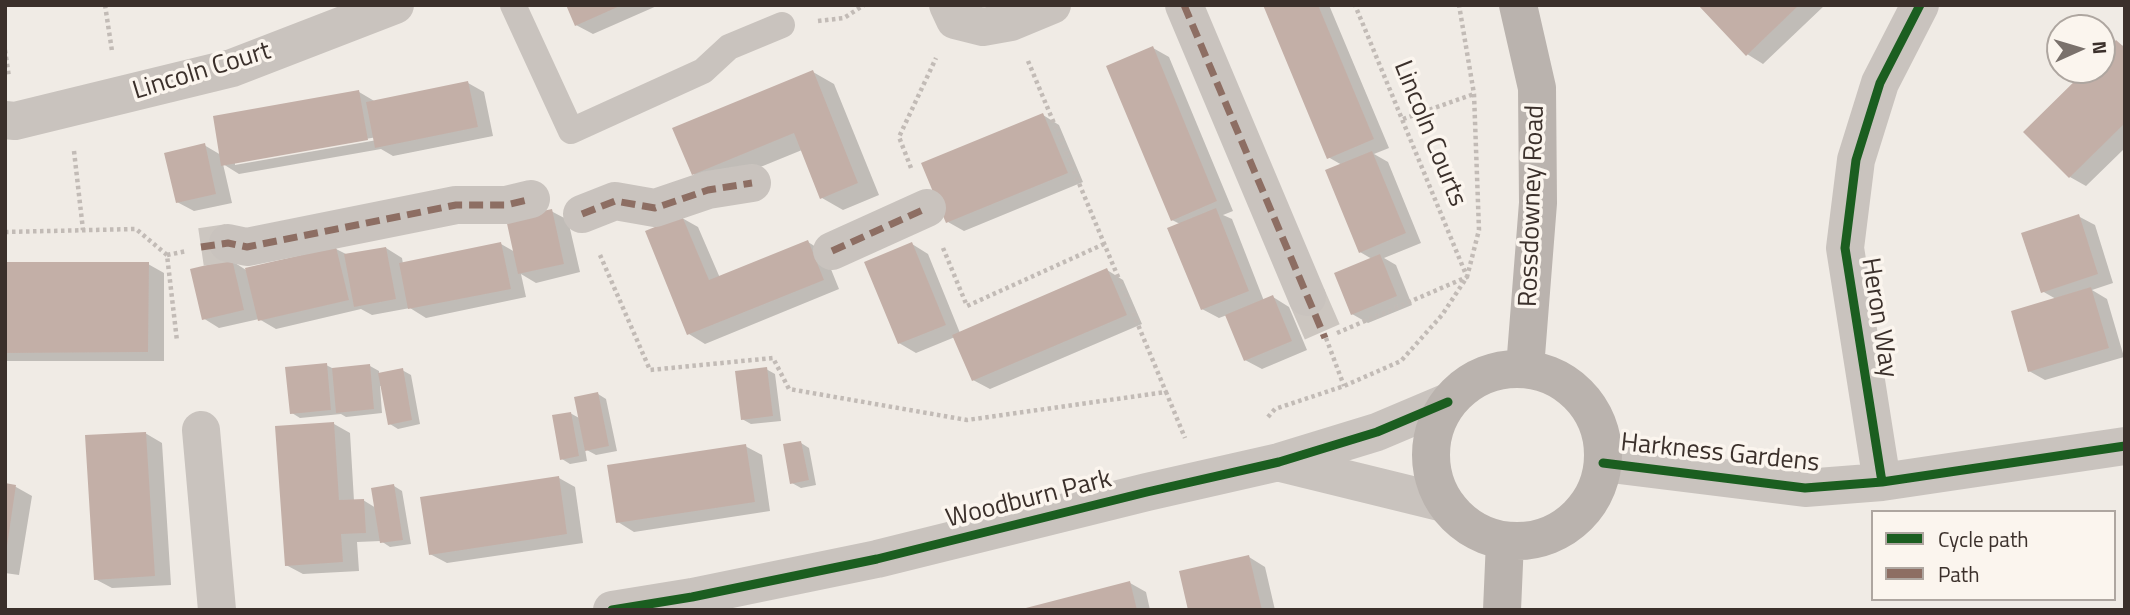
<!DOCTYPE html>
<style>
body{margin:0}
#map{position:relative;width:2130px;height:615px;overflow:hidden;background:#f0ebe5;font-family:"Titillium Web",sans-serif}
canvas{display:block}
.frame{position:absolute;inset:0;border:7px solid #3b302b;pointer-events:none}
.legend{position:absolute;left:1871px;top:510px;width:245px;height:91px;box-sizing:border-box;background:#fbf5ee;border:2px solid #aea6a0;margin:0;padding:9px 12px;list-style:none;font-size:21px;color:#3b302b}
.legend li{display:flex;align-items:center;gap:14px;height:35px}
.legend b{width:35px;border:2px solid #aea6a0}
.north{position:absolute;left:2046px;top:14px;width:70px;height:70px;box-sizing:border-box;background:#fbf5ee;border:2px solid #aea6a0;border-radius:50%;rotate:86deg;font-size:19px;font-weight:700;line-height:28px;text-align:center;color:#3b302b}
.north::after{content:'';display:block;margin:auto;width:24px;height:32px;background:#7a716c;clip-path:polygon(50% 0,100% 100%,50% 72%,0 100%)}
</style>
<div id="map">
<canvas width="2130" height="615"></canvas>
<div class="frame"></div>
<ul class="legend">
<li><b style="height:9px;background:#1b5e20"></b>Cycle path</li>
<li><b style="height:9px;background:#8d6e63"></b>Path</li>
</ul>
<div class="north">N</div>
</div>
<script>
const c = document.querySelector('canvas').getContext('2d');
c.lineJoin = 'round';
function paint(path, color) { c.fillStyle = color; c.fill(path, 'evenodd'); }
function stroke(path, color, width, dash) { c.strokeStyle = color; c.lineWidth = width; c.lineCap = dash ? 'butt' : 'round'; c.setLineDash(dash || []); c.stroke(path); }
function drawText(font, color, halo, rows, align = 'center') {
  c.font = font + ' "Titillium Web",sans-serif'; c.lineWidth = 7; c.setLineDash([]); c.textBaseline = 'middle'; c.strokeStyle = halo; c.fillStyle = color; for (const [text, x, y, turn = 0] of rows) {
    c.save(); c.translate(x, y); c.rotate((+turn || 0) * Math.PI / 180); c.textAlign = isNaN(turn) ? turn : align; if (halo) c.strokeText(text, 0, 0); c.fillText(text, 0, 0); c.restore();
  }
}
const shadow = new Path2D(`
 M568 5H659L593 34 576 25Z
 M1265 5H1329L1389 148 1374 154 1388 162 1421 243 1384 258 1396 265 1412 305 1368 323 1352 314 1372 259 1360 252 1342 165 1328 157Z
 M1701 5H1825L1763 64 1747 54Z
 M2116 42 2125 47V148L2086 186 2070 177 2088 70H2102V56Z
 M1153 48 1169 57 1233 211 1223 215 1232 219 1264 301 1273 297 1289 307 1307 350 1262 369 1245 360 1227 315 1219 318 1202 309 1180 224 1172 220Z
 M813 72 834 84 879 195 843 210 822 198 802 150 714 186 693 174Z
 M468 83 484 92 493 136 393 156 381 149 239 174 223 164 232 203 194 211 177 202 204 145 221 155 359 92 376 102ZM377 137V140L235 165V162Z
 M1043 115 1059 125 1083 182 964 231 948 222Z
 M551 211 568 220 580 272 536 283 521 274 526 297 426 318 410 308 372 315 361 309 276 329 259 319 219 328 203 318 232 261 246 270 336 249 348 255 386 248 402 258 403 264 501 244 515 252Z
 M2078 216 2095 225 2113 283 2092 290 2107 299 2124 357 2045 380 2029 371 2056 299 2042 291Z
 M682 218 698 227 720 278 808 242 824 252 839 289 705 344 689 334 647 232Z
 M912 244 928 254 960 333 1107 270 1123 280 1142 324 990 389 973 380 955 337 916 353 899 343Z
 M5 264H148L164 273V361H5Z
 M326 365 334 369 370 366 379 371V374L402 370 411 375 420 424 398 429 390 424 382 386H380L382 413 346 417 341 414 300 418 292 413Z
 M766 369 775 374 781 421 751 424 742 419Z
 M598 394 606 399 617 451 596 455 585 449 587 461 570 464 562 459 570 413 581 419Z
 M334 424 350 433 354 501 363 500 376 508 394 486 402 491 411 544 390 547 381 541 357 542 359 571 303 574 286 565Z
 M145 433 162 443 171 585 112 588 95 579Z
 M801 443 809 448 816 485 801 488 792 483Z
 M745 446 762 455 770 511 634 532 618 522Z
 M559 478 575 487 583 543 447 563 430 554Z
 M5 485 16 487 32 496 19 575 5 573Z
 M1249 557 1265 567 1275 610H1189Z
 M1130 583 1146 592 1150 610H1025Z`);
const building = new Path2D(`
 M566 5H622L575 26Z
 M1263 5H1318L1374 139 1327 159Z
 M1698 5H1799L1746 56Z
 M2116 40 2125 48V123L2069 178 2023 132 2086 70H2102V54Z
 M1153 46 1217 201 1171 221 1106 66Z
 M813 70 858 183 820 199 794 133 692 175 672 128Z
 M468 81 478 127 375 148 366 102Z
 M359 90 368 140 221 166 213 116Z
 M1043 113 1068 173 946 223 921 163Z
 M205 143 216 194 176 203 164 153Z
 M1372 151 1406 233 1359 253 1325 170Z
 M1216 208 1249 291 1201 310 1167 228Z
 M552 209 564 264 518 274 506 219Z
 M2079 214 2098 274 2041 293 2021 233Z
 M682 216 709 280 808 240 824 280 687 335 645 231Z
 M501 242 511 289 408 309 399 263Z
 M912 242 946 325 898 344 864 262Z
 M336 247 349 300 258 321 245 268Z
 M386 247 396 299 354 307 344 254Z
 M1380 254 1397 296 1351 315 1334 273Z
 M232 259 244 310 202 320 190 269Z
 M5 262H149L148 352 5 353Z
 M1107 268 1127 315 972 381 952 335Z
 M2091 287 2109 348 2028 372 2011 311Z
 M1273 295 1292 341 1244 361 1225 315Z
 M327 363 331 410 290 414 285 367Z
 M370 364 374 409 336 413 332 368Z
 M767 367 773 416 741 420 735 371Z
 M403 368 412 420 388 425 378 373Z
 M598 392 609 446 585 451 574 397Z
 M571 412 579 456 560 460 552 415Z
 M334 422 339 500 364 499 366 533 341 534 343 562 285 566 275 426Z
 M146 432 155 576 94 580 85 435Z
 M801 441 809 480 790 484 783 444Z
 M746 444 755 502 616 523 607 465Z
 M559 476 567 534 429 555 420 497Z
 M5 483 16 485 7 546 5 545Z
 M394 484 403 540 380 543 371 488Z
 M1249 555 1262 610H1188L1179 571Z
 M1130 581 1137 610H1022V609Z`);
const streetTunnel = new Path2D(`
 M201 247 228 243
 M1307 297 1325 338`);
const path = new Path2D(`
 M105 5 112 51
 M818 21 844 18 864 5
 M5 50 9 77
 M1028 61 1166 392
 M1403 119 1474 94
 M74 151 83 230
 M911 168 899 137 936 58
 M5 232 136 229 167 255 177 341
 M943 248 967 306 1104 244
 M167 255 187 251
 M600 255 650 370 773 358 789 389 967 420 1166 392 1185 438
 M1337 333 1467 277 1355 5
 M1326 338 1344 386
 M1268 417 1275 409 1344 386 1401 361 1442 315 1467 277 1479 230 1474 94 1459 5`);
const lane = new Path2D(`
 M513 5 571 131 703 71 729 47 782 25`);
const street = new Path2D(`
 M948 5 955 20 983 27 1011 22 1052 5
 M1184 5 1307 297
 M5 120 15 121 232 68 395 5
 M582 214 615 201 655 208 708 190 752 183
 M228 243 247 247 456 205H506L531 199
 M832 251 927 208
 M201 430 217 610
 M1281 463 1444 503
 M1603 463 1805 488 1882 482 2125 446
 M1882 482 1845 248 1856 160 1880 83 1920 5
 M612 610 692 597 877 559 1147 492 1279 462 1377 432 1448 402`);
const secondary = new Path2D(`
 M1518 5 1537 88 1538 203 1525 368
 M1431 455a86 86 0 1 1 172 0a86 86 0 1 1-172 0Z
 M1502 610 1505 541`);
const quiet = new Path2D(`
 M1184 5 1325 338
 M582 214 615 201 655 208 708 190 752 183
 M201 247 228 243 247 247 456 205H506L531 199
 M832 251 927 208`);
const cycleway = new Path2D(`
 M1603 463 1805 488 1882 482 2125 446
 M1882 482 1845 248 1856 160 1880 83 1920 5
 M612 610 692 597 877 559 1147 492 1279 462 1377 432 1448 402`);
const streetNames = [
 ["Lincoln Court",202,72,-17],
 ["Lincoln Courts",1429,134,68],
 ["Rossdowney Road",1533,206,-88],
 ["Heron Way",1878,318,81],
 ["Harkness Gardens",1720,454,6],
 ["Woodburn Park",1029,500,-14]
];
paint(shadow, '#0003');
paint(building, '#c3afa7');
stroke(streetTunnel, '#ccc6c0', 38, [38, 19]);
stroke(path, '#c2bbb6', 4.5, [3.5, 3.5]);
stroke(lane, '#c9c3be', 26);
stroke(street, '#c9c3be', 38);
stroke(secondary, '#bab3ae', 38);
stroke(quiet, '#8d6e63', 7, [14, 7]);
stroke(cycleway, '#1b5e20', 9);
drawText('26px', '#3b302b', '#fbf5ee', streetNames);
</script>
